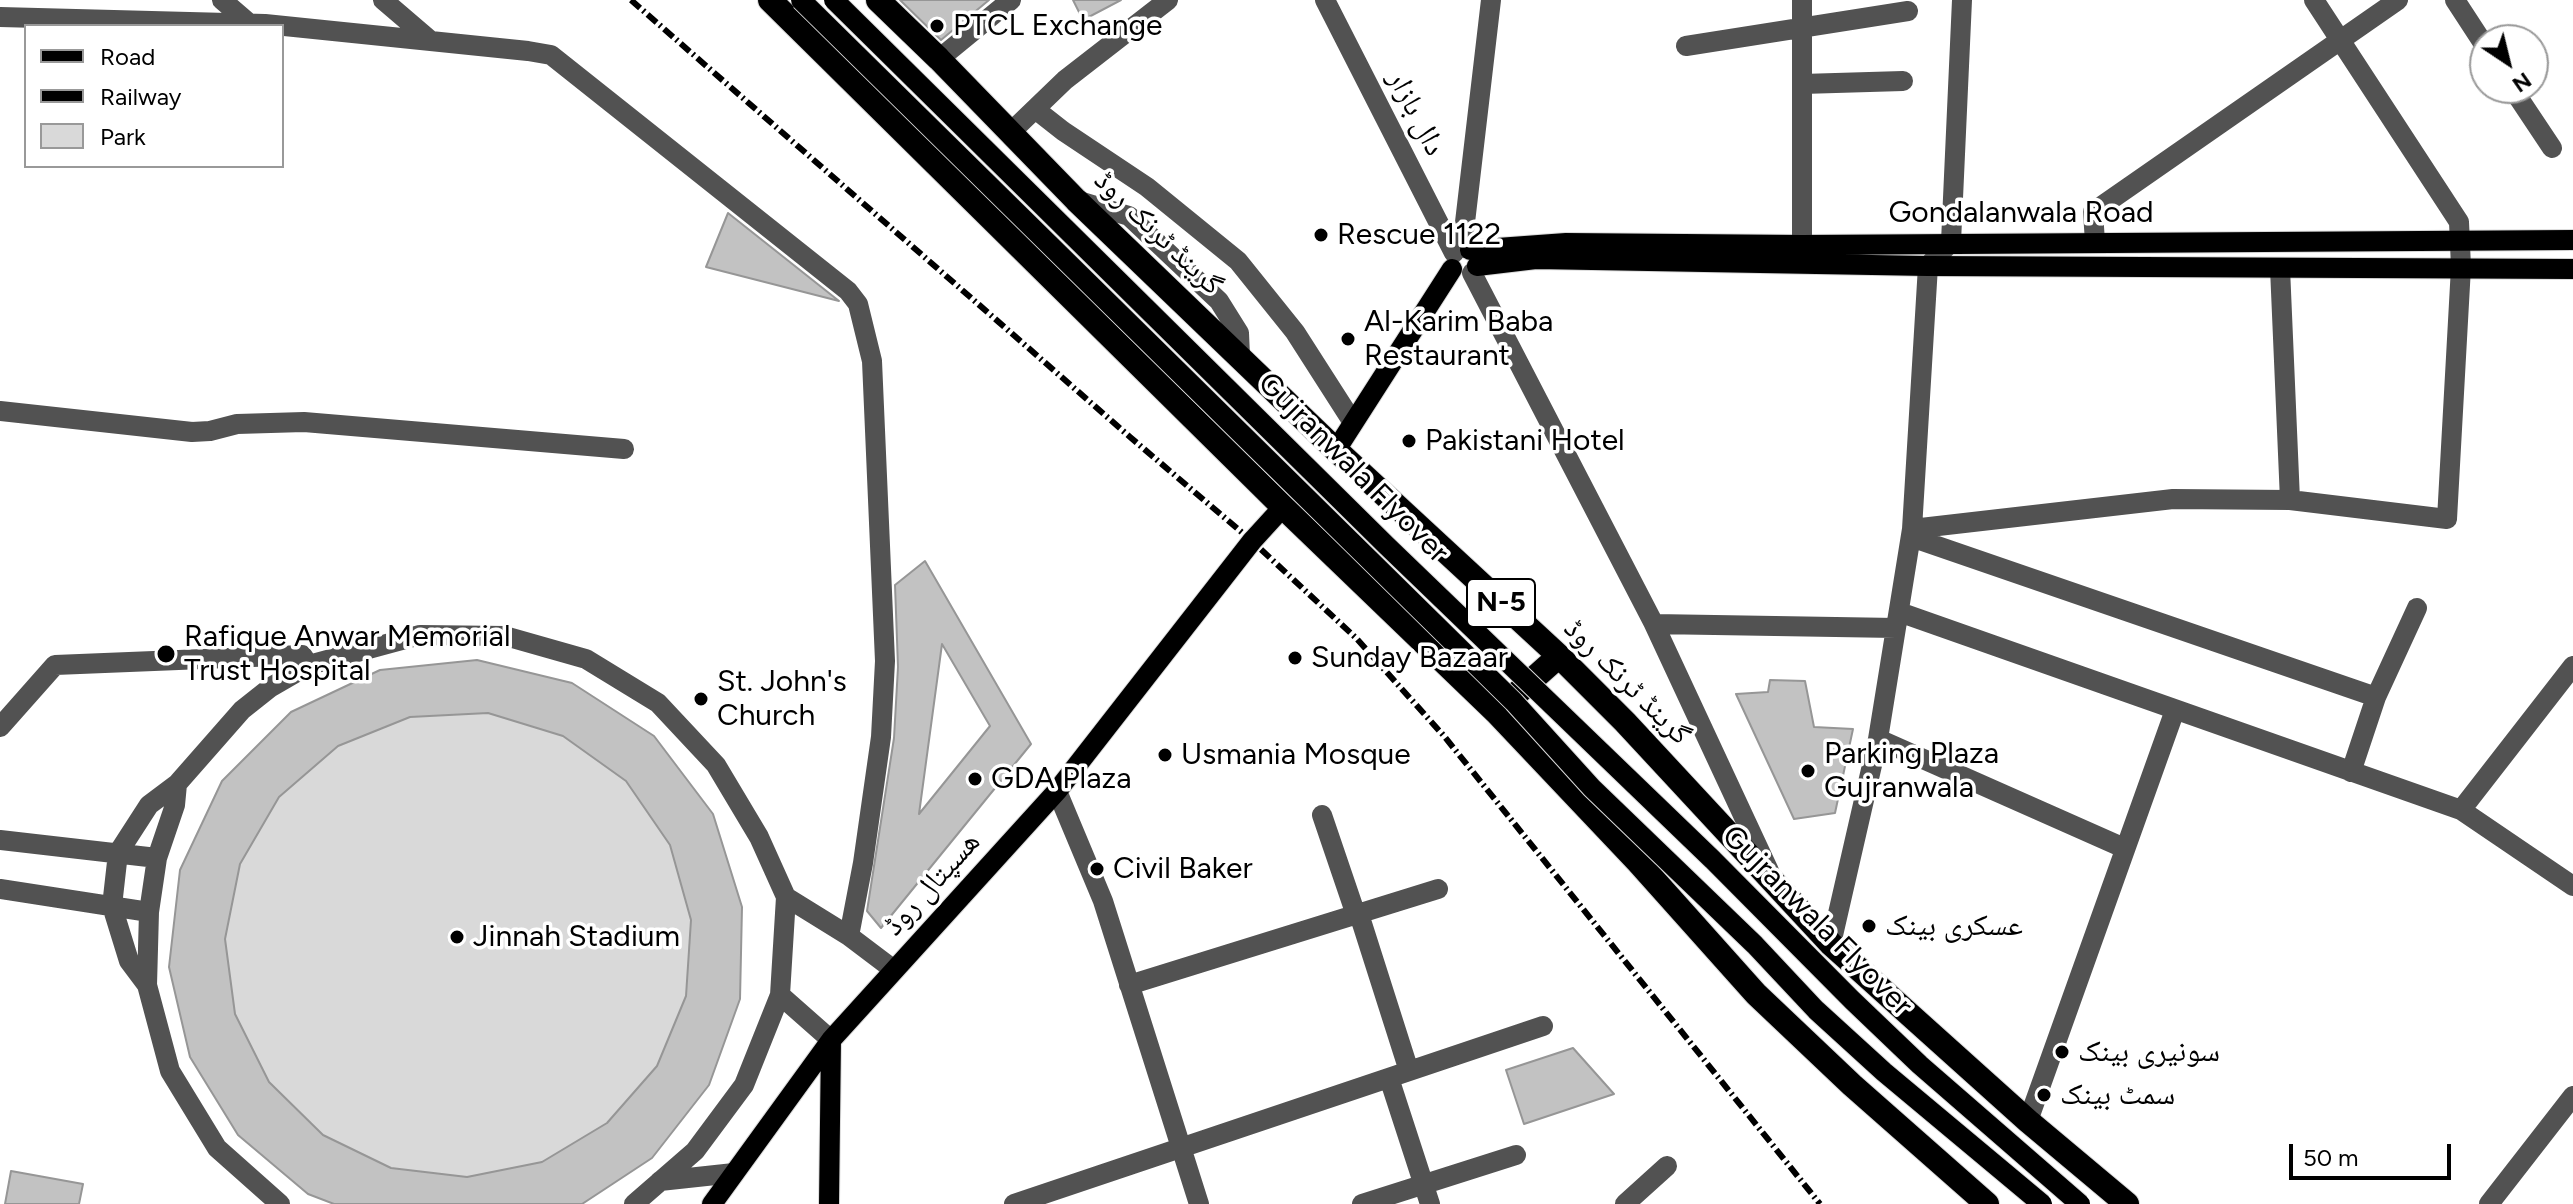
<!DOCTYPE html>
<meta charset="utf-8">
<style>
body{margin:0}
#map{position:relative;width:2573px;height:1204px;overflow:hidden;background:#fff;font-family:Figtree,sans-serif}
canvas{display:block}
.legend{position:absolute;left:24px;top:24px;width:260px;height:144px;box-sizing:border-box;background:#fff;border:2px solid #999;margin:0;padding:10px 14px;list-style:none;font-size:24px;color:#000}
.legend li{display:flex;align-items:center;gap:16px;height:40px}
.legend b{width:40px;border:2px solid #999}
.north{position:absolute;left:2469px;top:24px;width:80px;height:80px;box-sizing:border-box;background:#fff;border:2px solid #999;border-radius:50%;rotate:145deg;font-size:22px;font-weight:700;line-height:32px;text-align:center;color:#000}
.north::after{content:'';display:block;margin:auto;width:28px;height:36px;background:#000;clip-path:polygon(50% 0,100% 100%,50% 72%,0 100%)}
.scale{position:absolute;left:2289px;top:1144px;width:162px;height:36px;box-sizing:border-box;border:4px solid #000;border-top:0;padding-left:10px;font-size:24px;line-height:28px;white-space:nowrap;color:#000;-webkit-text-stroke:6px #fff;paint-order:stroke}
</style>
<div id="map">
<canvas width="2573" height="1204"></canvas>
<ul class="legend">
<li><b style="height:10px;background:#000"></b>Road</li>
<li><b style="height:10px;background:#000"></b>Railway</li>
<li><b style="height:22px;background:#d9d9d9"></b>Park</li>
</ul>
<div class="north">N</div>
<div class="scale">50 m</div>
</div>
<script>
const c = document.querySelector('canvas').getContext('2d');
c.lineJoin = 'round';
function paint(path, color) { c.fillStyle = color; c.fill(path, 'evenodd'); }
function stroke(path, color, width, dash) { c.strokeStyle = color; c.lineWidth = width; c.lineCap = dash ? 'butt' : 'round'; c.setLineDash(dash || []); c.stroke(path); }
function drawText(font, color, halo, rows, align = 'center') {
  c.font = font + ' Figtree,"Noto Naskh Arabic",sans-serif'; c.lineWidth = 7; c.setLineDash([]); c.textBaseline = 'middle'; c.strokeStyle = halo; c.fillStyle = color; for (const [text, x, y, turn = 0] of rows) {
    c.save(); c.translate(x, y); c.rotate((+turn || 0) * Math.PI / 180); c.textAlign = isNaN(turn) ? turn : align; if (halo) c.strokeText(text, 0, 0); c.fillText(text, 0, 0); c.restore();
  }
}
const green = new Path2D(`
 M477 660 572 683 654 736 713 814 742 907 740 999 582 1204H334L308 1194 169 967 180 870 222 781 291 712 380 670Z`);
const building = new Path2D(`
 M900 0H989L941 40Z
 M1073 0H1121L1083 20Z
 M728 213 839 301 706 267Z
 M925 561 1031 744 881 928 867 911 894 738 898 667 895 585ZM942 644 990 726 919 814Z
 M477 660 572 683 654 736 713 814 742 907 740 999 709 1085 652 1158 582 1204H334L308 1194 238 1135 190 1057 169 967 180 870 222 781 291 712 380 670ZM488 713 563 736 626 781 670 845 691 920 686 996 657 1066 607 1123 542 1162 467 1177 391 1168 323 1135 269 1082 235 1014 225 939 240 864 279 797 338 746 410 717Z
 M1770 680 1805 681 1814 727 1853 729 1835 813 1794 819 1736 694 1768 692Z
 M1573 1048 1614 1094 1524 1124 1506 1070Z
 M11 1171 83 1184 79 1204H5Z`);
const minor = new Path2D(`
 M222 0 250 24
 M383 0 431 41
 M1325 0 1454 253
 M2455 0 2485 46
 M0 17 265 24 528 51 551 55 848 291 858 304 872 361 885 661 881 737 863 863 849 936
 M1686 46 1908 11
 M939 59 1011 0
 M1802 84 1903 81
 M2512 88 2552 148
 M1035 109 1063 131 1147 187 1238 261 1295 332 1352 421
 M1011 132 1065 80 1168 0
 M1076 200 1129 216 1219 301 1239 333 1240 356
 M2095 242 2093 212 2398 0
 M1802 245V0
 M1462 248 1491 0
 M2280 268 2290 500
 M1472 273 1654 624 1769 871
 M0 411 192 432 210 431 237 424 304 422 624 449
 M1912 529 2173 499 2290 500 2447 519 2461 267 2459 222 2314 0
 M1911 537 2376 697
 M1899 612 2461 810 2573 886
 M1654 624 1896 628
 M0 727 55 665 302 655 309 665
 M1878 739 2124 848
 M2351 772 2376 697 2417 608
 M1057 791 1103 901 1199 1204
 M2461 810 2573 666
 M1322 815 1356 915
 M0 840 157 858
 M0 889 149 912
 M786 897 849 936 894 970
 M1359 914 1409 1071
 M1831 944 1878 739 1912 529 1928 266 1951 242 1962 0
 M147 985 129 961 112 906 118 853 149 805 177 784
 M1129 985 1438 889
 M780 995 831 1040
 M1389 1078 1430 1204
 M2028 1121 2175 710
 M660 1181 734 1173
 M280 1204 217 1148 170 1071 147 985 149 912 157 858 175 805 177 784 242 710 271 687 309 665 420 635 505 636 586 659 658 703 716 765 759 837 786 897 780 995 744 1085 695 1151 634 1204
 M1014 1204 1543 1026
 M1362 1204 1516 1155
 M1625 1204 1667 1166
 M2489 1204 2573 1096`);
const major = new Path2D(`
 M1470 250 1566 243 1802 245 2573 240
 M1477 266 1536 259 1928 266 2573 269
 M1336 450 1452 269
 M712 1204 831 1040 1057 791 1252 541 1283 507
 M829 1204 831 1040`);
const highway = new Path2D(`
 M770 0 1283 507 1496 712 1638 862 1756 994 1852 1085 1987 1204
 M878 0 939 59 1076 200 1336 450 1559 656 1625 722 1831 944 2028 1121 2127 1204
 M1496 712 1559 656`);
const rail = new Path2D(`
 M631 0 1130 437 1252 541 1356 638 1444 736 1820 1204`);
const majorBridge = new Path2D(`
 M801 0 1514 702 1592 788 1755 945 1816 1010 1884 1072 2042 1204
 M834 0 1387 546 1713 860 1852 1000 1920 1065 2080 1204`);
const markers = [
 [937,26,8,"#000"],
 [1321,235,8,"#000"],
 [1348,339,8,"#000"],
 [1409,441,8,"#000"],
 [166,654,10,"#000"],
 [1295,658,8,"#000"],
 [701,699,8,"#000"],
 [1165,755,8,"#000"],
 [1808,771,8,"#000"],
 [975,779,8,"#000"],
 [1097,869,8,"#000"],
 [1869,926,8,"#000"],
 [457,937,8,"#000"],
 [2062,1052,8,"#000"],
 [2044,1095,8,"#000"]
];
const shields = [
 [1501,603,68]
];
const shieldNames = [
 ["N-5",1501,603]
];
const poiNames = [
 ["PTCL Exchange",953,26],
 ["Rescue 1122",1337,235],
 ["Al-Karim Baba",1364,322],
 ["Restaurant",1364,356],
 ["Pakistani Hotel",1425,441],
 ["Rafique Anwar Memorial",184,637],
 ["Trust Hospital",184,671],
 ["Sunday Bazaar",1311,658],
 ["St. John's",717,682],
 ["Church",717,716],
 ["Parking Plaza",1824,754],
 ["Gujranwala",1824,788],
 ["Usmania Mosque",1181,755],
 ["GDA Plaza",991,779],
 ["Civil Baker",1113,869],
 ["عسکری بینک",1885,926],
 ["Jinnah Stadium",473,937],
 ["سونیری بینک",2078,1052],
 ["سمٹ بینک",2060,1095]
];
const streetNames = [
 ["دال بازار",1416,113,63],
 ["Gondalanwala Road",2021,213],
 ["گرینڈ ٹرنک روڈ",1158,233,44],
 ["Gujranwala Flyover",1353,468,45],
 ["گرینڈ ٹرنک روڈ",1627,682,45],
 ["ھسپتال روڈ",932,884,-48],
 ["Gujranwala Flyover",1817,921,45]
];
paint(green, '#d9d9d9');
paint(building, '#c2c2c2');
stroke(building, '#969696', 2);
stroke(major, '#dbdbdb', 22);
stroke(highway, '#dbdbdb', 26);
stroke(minor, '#525252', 20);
stroke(major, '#000', 20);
stroke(highway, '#000', 24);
stroke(rail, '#000', 6, [12, 4, 2, 4]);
stroke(majorBridge, '#dbdbdb', 22, []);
stroke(majorBridge, '#000', 20);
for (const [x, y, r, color] of markers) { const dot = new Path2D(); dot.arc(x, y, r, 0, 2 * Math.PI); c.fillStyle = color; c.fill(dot); stroke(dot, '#fff', 3); }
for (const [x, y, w] of shields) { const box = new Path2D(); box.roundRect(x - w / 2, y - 24, w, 48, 6); c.fillStyle = '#fff'; c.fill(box); stroke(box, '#000', 2); }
drawText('bold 28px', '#000', null, shieldNames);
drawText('30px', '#000', '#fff', poiNames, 'left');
drawText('30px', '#000', '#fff', streetNames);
</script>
